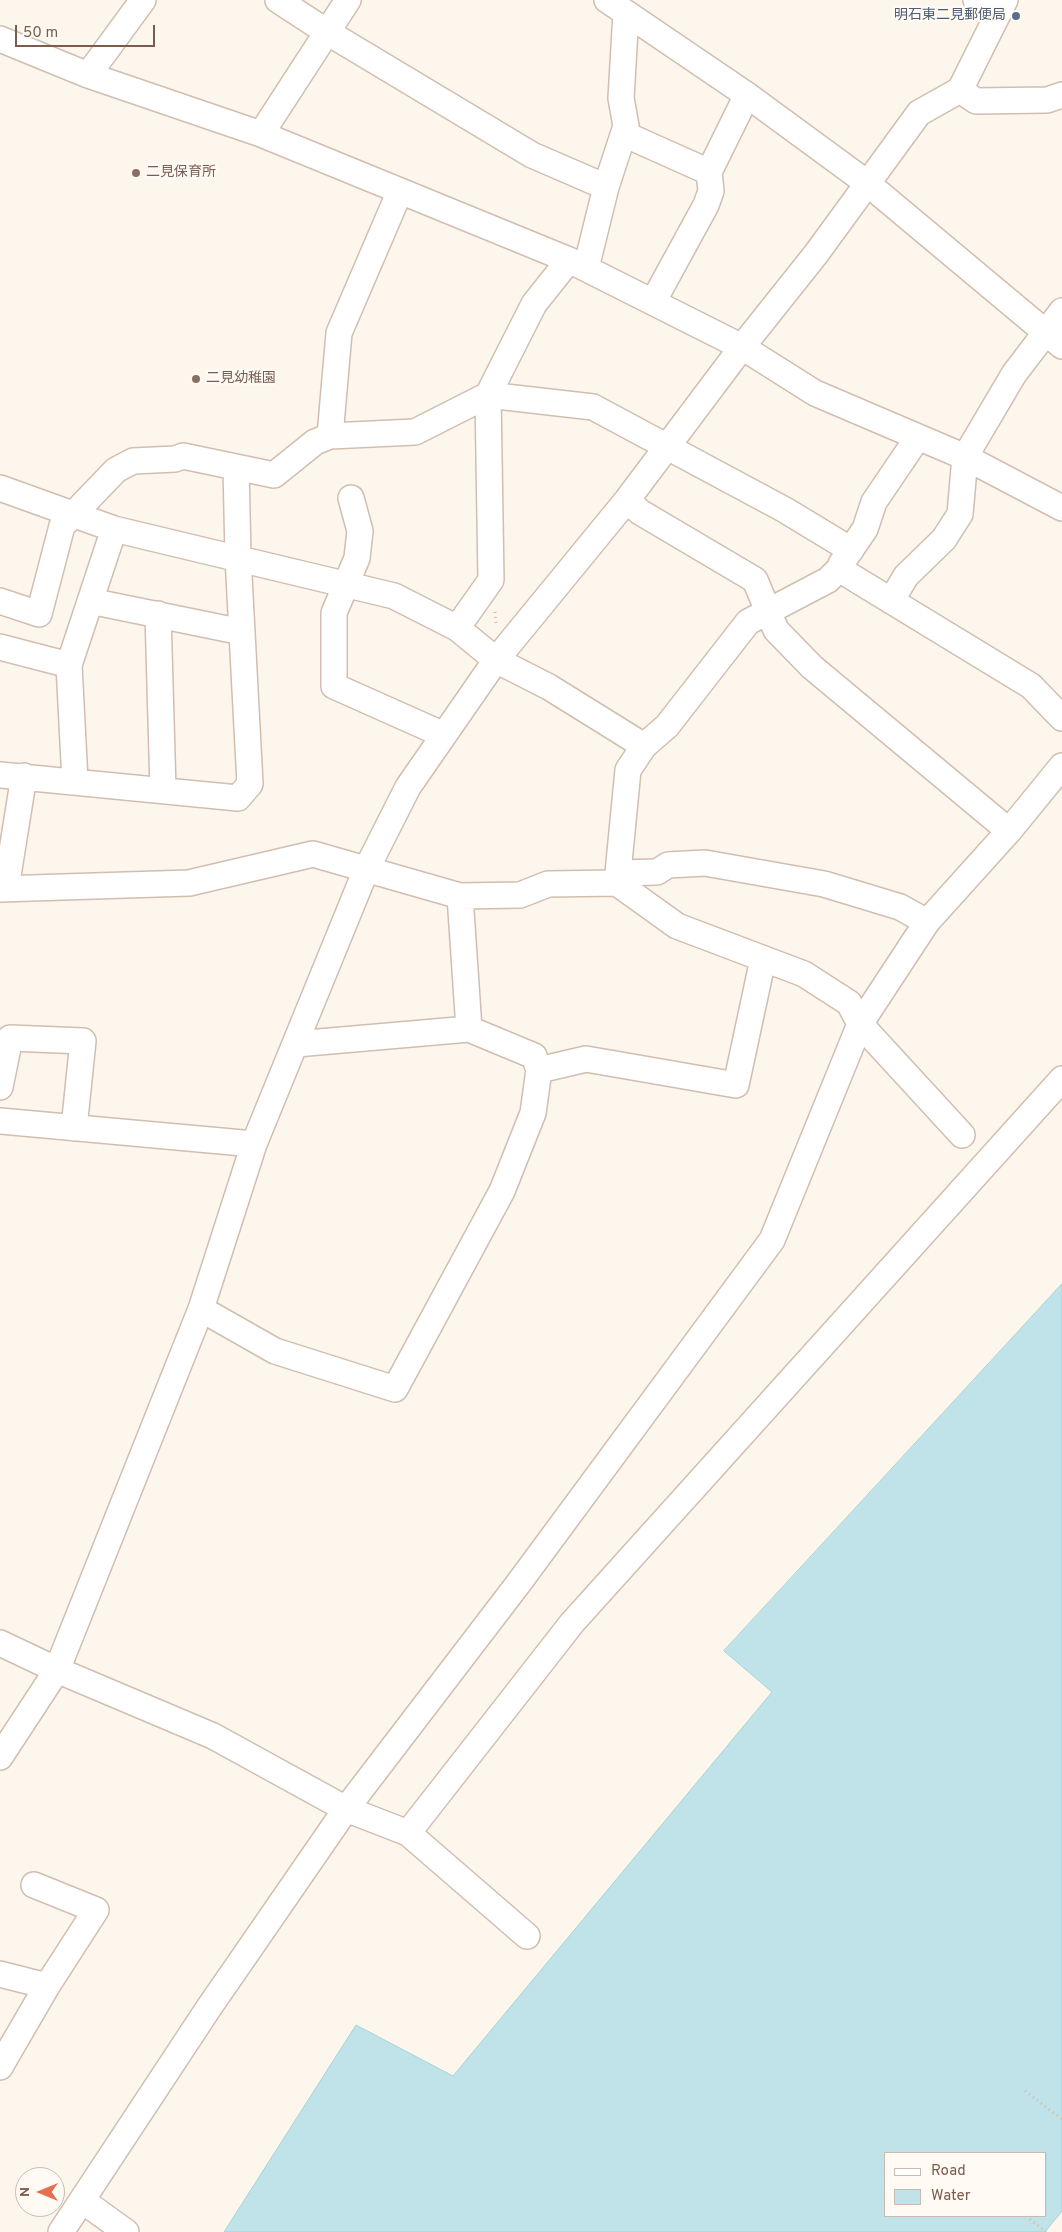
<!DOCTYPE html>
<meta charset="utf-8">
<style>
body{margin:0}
#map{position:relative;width:1062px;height:2232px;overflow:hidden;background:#fdf6ec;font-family:Overpass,sans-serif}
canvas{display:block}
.legend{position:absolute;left:884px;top:2152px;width:162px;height:65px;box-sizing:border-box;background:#fffaf3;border:1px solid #cabbb1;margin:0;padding:6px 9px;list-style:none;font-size:15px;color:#7a5c4d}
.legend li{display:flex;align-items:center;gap:10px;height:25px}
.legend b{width:25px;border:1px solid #cabbb1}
.north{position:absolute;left:15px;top:2167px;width:50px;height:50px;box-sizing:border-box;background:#fffaf3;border:1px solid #cabbb1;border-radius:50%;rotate:270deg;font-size:14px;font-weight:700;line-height:20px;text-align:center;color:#7a5c4d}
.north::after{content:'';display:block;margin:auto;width:18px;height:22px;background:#e76f51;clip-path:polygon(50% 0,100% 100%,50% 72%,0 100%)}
.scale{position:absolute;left:15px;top:25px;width:140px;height:22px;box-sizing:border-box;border:2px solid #7a5c4d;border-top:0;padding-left:6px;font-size:15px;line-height:18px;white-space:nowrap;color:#7a5c4d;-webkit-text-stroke:4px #fffaf3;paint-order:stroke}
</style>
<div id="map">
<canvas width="1062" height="2232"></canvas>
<ul class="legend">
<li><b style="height:6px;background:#fff"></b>Road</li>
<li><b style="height:14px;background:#bfe3e8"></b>Water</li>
</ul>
<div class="north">N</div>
<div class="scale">50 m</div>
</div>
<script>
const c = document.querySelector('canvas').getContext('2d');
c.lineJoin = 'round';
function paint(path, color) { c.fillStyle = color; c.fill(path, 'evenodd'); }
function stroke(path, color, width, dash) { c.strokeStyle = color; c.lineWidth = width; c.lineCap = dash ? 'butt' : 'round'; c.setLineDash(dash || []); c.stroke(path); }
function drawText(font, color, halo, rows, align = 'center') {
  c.font = font + ' Overpass,"Noto Sans JP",sans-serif'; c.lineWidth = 4.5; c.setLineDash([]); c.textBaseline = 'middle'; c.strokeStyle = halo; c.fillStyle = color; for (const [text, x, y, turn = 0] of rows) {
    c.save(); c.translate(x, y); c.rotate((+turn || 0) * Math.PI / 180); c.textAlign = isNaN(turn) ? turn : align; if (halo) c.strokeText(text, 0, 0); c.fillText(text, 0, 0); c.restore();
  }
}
const water = new Path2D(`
 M1062 1284V2211L1045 2232H224L356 2025 453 2076 772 1692 724 1651ZM886 2153H1046V2216H886Z`);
const path = new Path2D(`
 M495 612 496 623 498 625
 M1025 2091 1062 2119
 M1026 2216 1046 2232`);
const minor = new Path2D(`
 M278 0 327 32 532 155 606 187
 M607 0 747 95 867 183 1062 346
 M976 0 999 9
 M0 39 88 75 261 134 569 260 742 347 815 393 965 457 1062 508
 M88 75 143 0
 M960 90 976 101 1047 100 1062 95
 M261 134 348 0
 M624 134 709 172
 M569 260 534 304 488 395 491 580 457 628 496 660 549 687 644 746
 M586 268 606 187 626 126 621 98 626 13
 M653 302 706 205 711 191 709 172 747 95
 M330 436 339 333 400 191
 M0 488 114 529 394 596 457 628
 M351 498 360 531 357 558 334 613V686L444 735
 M627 500 640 512 755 580 776 630 812 667 1009 831
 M841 564 865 529 874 502 918 437
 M0 601 39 614 62 526 116 470 133 461 175 459 183 456 274 475 315 442 330 436 415 432 488 395 593 407 785 510 851 550
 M90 601 242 632
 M891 601 906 576 944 539 960 514 965 457 1014 374 1062 311
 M158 614 163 790
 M0 647 69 665
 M0 775 238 798 250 784 238 557 236 467
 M75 781 69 665 114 529
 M618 873 657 872 668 865 705 863 824 884 900 907 927 922
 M617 883 628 770 644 746 667 726 748 622 828 580 839 569 1031 686 1062 718
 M6 888 24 776
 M0 889 189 883 313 854 460 896 520 895 548 884 617 883 677 926 804 974 849 1003 860 1024 962 1135
 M460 896 469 1029
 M539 1070 586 1059 736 1085 763 959
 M0 1087 10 1038 83 1041 74 1128
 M0 1121 254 1144
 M201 1309 275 1351 395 1389 502 1191 533 1113 539 1070 534 1056 469 1029 296 1044
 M0 1643 57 1670 213 1736 346 1809 408 1833 527 1936
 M0 1757 57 1670 201 1309 254 1144 366 870 408 787 496 660 627 500 742 347 816 254 919 113 960 90 1005 0
 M408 1833 572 1623 1062 1079
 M0 1974 47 1986
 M0 2067 47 1986 96 1910 34 1885
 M83 2201 126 2232
 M61 2232 208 2009 346 1809 518 1584 772 1240 860 1024 927 922 1009 831 1062 766`);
const markers = [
 [1016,16,5,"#5c6f8a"],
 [136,173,5,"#8d6e63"],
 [196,379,5,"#8d6e63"]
];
const serviceNames = [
 ["明石東二見郵便局",1006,16]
];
const educationNames = [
 ["二見保育所",146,173],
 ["二見幼稚園",206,379]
];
paint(water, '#bfe3e8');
stroke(water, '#a5d3da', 1);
stroke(minor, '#d1beb0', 28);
stroke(path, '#d9b8a5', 3, [1, 4]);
stroke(minor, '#fff', 25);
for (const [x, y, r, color] of markers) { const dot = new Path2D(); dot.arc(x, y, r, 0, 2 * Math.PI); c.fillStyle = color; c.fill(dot); stroke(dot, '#fffaf3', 2); }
drawText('14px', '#4e5e75', '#fffaf3', serviceNames, 'right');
drawText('14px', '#785e54', '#fffaf3', educationNames, 'left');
</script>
